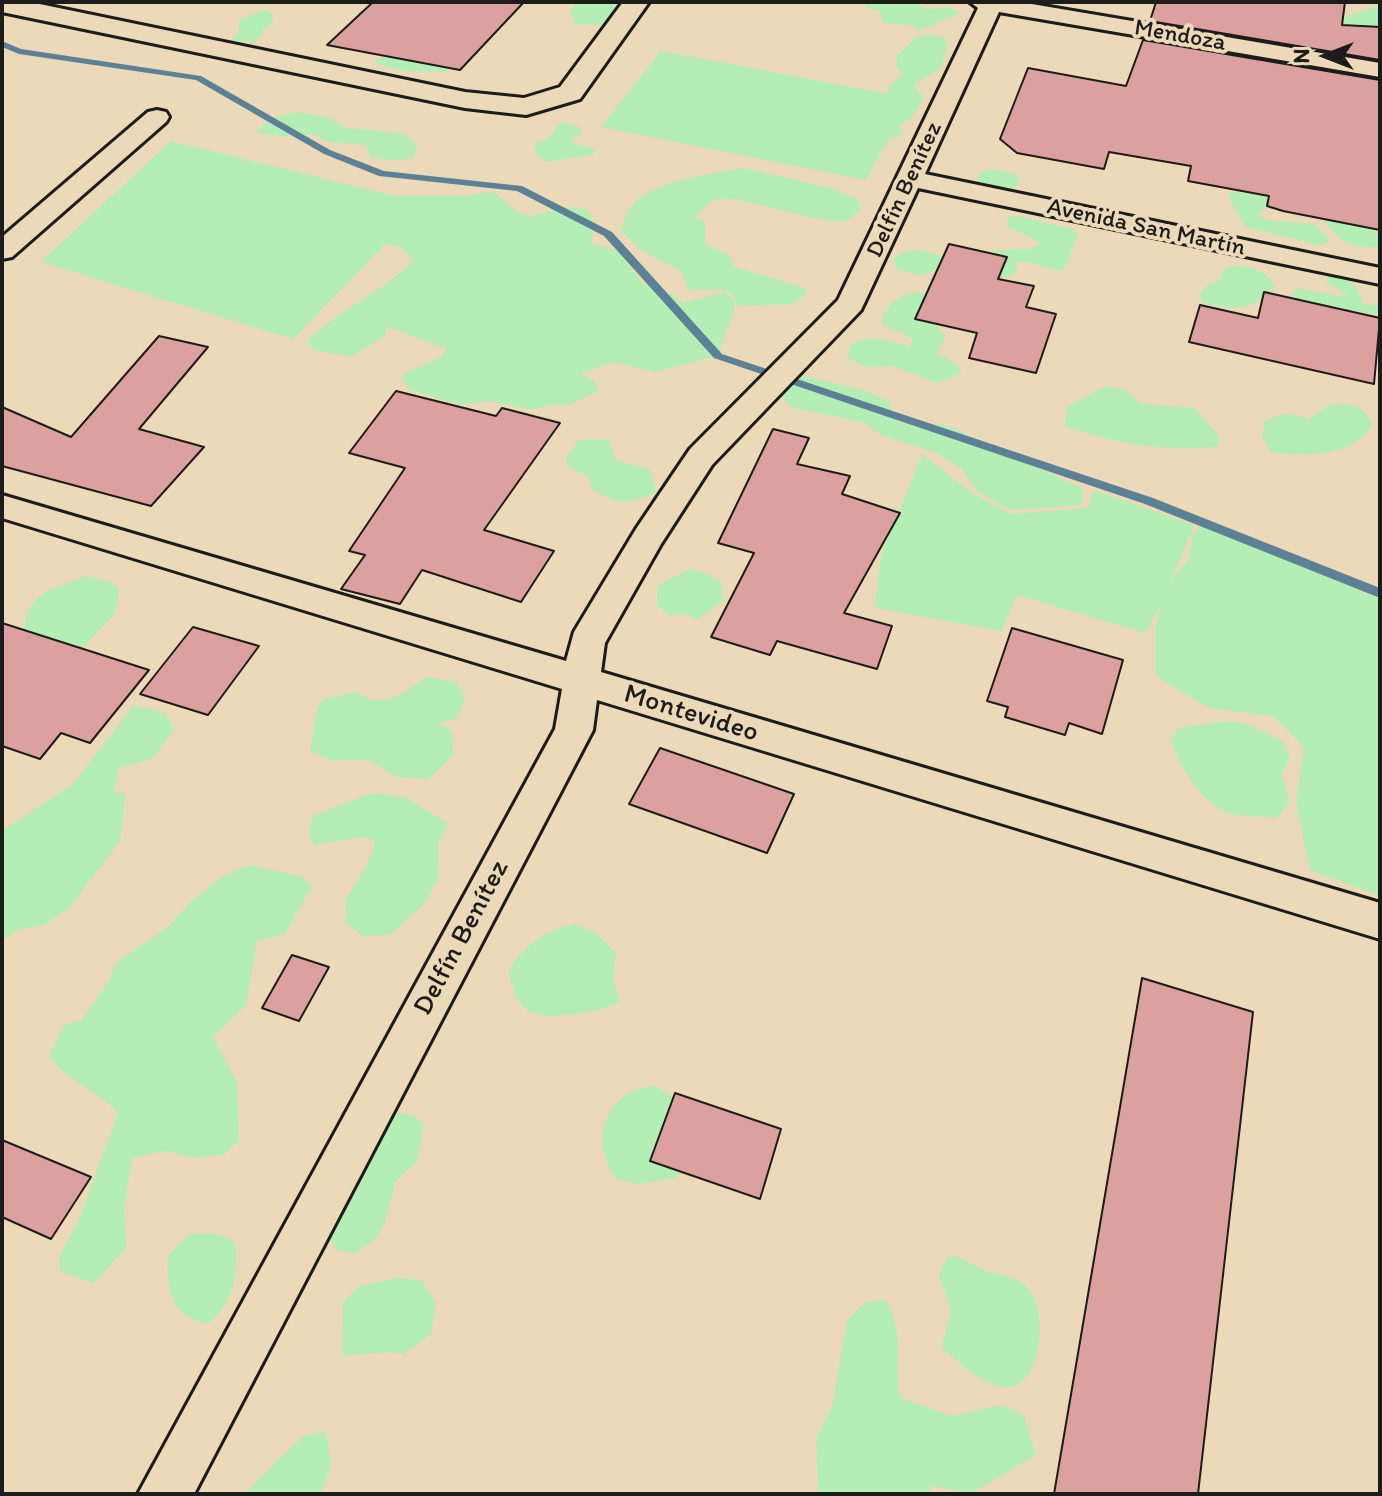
<!DOCTYPE html>
<meta charset="utf-8">
<style>
body{margin:0}
#map{position:relative;width:1382px;height:1496px;overflow:hidden;background:#ebd9b7;font-family:Itim,sans-serif}
canvas{display:block}
.frame{position:absolute;inset:0;border:4px solid #1c1c1c;pointer-events:none}
.north{position:absolute;left:1286px;top:16px;width:80px;height:80px;-webkit-text-stroke:6px #ebd9b7;paint-order:stroke;rotate:270deg;font-size:22px;font-weight:700;line-height:32px;text-align:center;color:#1c1c1c}
.north::after{content:'';display:block;margin:auto;width:28px;height:36px;background:#1c1c1c;clip-path:polygon(50% 0,100% 100%,50% 72%,0 100%)}
</style>
<div id="map">
<canvas width="1382" height="1496"></canvas>
<div class="frame"></div>
<div class="north">N</div>
</div>
<script>
const c = document.querySelector('canvas').getContext('2d');
c.lineJoin = 'round';
function paint(path, color) { c.fillStyle = color; c.fill(path, 'evenodd'); }
function stroke(path, color, width, dash) { c.strokeStyle = color; c.lineWidth = width; c.lineCap = dash ? 'butt' : 'round'; c.setLineDash(dash || []); c.stroke(path); }
function drawText(font, color, halo, rows, align = 'center') {
  c.font = font + ' Itim,sans-serif'; c.lineWidth = 8; c.setLineDash([]); c.textBaseline = 'middle'; c.strokeStyle = halo; c.fillStyle = color; for (const [text, x, y, turn = 0] of rows) {
    c.save(); c.translate(x, y); c.rotate((+turn || 0) * Math.PI / 180); c.textAlign = isNaN(turn) ? turn : align; if (halo) c.strokeText(text, 0, 0); c.fillText(text, 0, 0); c.restore();
  }
}
const green = new Path2D(`
 M578 2H636L617 26 575 24 570 10Z
 M862 2H913L929 9 948 7 959 13 920 31 915 30 917 26 884 23 879 10 869 9Z
 M1380 5V66L1357 57 1337 28 1340 18Z
 M265 10 273 14 272 23 261 31 262 36 253 42 232 41 239 30 240 19Z
 M931 35 943 37 948 43 941 68 913 85 924 97 912 118 899 125 902 135 889 138 866 180 601 127 661 51 888 94V87L903 74 896 67 897 56 917 36Z
 M392 56 448 66 447 72 404 71 376 64 375 60Z
 M297 112 331 118 343 127 404 134 418 146 413 157C399 162 385 160 370 157L366 145 329 142 313 134 285 137 257 133C263 120 284 115 297 112Z
 M561 122 583 128 579 136 570 138 574 144 595 148 594 154 546 162 536 153 534 143 547 140Z
 M171 141 394 196H466L494 191C540 239 536 200 586 209L595 224 591 244 617 250 642 283 663 289 683 303 726 292 736 304 718 356 655 372 614 362 581 373 594 381 599 391 569 405 553 404 532 410 488 401 460 405 407 389 402 375 441 357 447 348C426 344 403 329 387 328L384 336 351 357 313 350 307 341C340 310 379 293 413 262L403 248 385 244 293 339 41 262Z
 M743 168 834 189 858 200 861 209C857 212 851 219 846 220 827 228 749 196 718 199 707 200 703 213 693 216L705 222V244L730 256 734 267 805 288 807 294 792 304 740 306 729 291 687 289 681 271 638 248 621 230C624 221 627 209 635 202 658 180 713 173 743 168Z
 M989 169 1015 174 1020 182C1009 196 988 190 977 180L979 174Z
 M1244 190 1275 197 1274 205 1260 211 1259 216 1271 221 1314 224 1330 241 1319 246C1296 238 1271 234 1245 227L1227 194Z
 M1317 204 1380 234V249C1372 246 1362 248 1354 245 1336 239 1321 222 1317 204Z
 M1010 216C1033 216 1050 227 1073 228L1078 235 1063 271C1045 270 1033 260 1015 262L1018 270 1010 277H991L993 250 1030 249 1042 243 1006 226Z
 M919 250 943 256 940 268 919 276 895 268 894 258 905 251Z
 M1231 266C1250 266 1268 270 1275 288 1256 311 1230 311 1203 303L1199 294 1208 284 1220 281 1222 272Z
 M1330 276 1345 277 1358 289 1363 304 1380 305V315L1289 300 1295 288 1344 297 1347 295 1325 281Z
 M917 292 933 293 943 316 935 324 945 336 937 356 946 357 960 368 961 373 937 383 892 366 867 367 847 358 851 344 866 339H881L909 346 913 339C902 330 890 332 881 322 888 304 898 295 917 292Z
 M806 376 866 391 890 402 896 422 947 425 1083 489 1081 505 1011 510 977 491 962 469 937 453 882 436 863 422 793 408 778 395 786 378Z
 M1105 386 1125 390 1141 404 1195 408 1220 437 1218 447C1161 451 1119 445 1065 426L1066 408Z
 M1332 404C1352 404 1363 405 1372 424 1356 457 1303 457 1271 452L1262 437 1265 421 1286 413 1308 419Z
 M591 439 609 440 615 460 650 469 656 493C630 503 616 506 592 489L588 476 569 468 566 457 579 440Z
 M922 454 972 493 1011 514 1087 508 1094 490 1194 525 1171 581 1188 560 1193 534 1201 525 1380 599V896L1310 870 1296 803 1304 748 1274 716 1209 708 1156 676V628L1161 604 1145 633 1017 595 1002 631 875 608 881 555Z
 M693 568 721 581 723 600 698 619 680 613 670 616 657 605V586Z
 M85 576 108 581 119 588 115 614 76 654 24 634C24 592 53 590 85 576Z
 M427 677 457 682 465 700 456 719 438 723 452 731 453 755 429 779 397 777 368 760H330L310 751 316 713 323 699 356 692C383 711 402 694 427 677Z
 M134 705 166 713 174 731 151 759 119 768 114 792 125 794 120 841 69 908 42 926 20 929 2 941V831L73 784Z
 M1231 721 1249 725 1283 742 1290 758 1282 774 1290 802 1277 818C1262 816 1239 818 1226 812 1199 799 1181 768 1171 741L1178 728Z
 M372 793 404 797 448 823 439 841 438 879 424 904 391 934 363 937 346 922 345 901 366 867 376 841 363 837 314 845 309 834 313 816Z
 M249 865 303 877 312 886 285 934 257 941 246 1005 213 1037 237 1083 239 1140 224 1155 193 1158 165 1151 132 1158 124 1209 126 1248 94 1283 60 1272 59 1256 77 1225 118 1113C100 1092 59 1076 50 1055L65 1024 82 1020 110 979 116 963 168 927 191 901 222 877Z
 M576 924 597 934 616 953 613 982 620 1001C604 1011 592 1011 573 1014 529 1020 518 1013 508 970 526 945 545 930 576 924Z
 M655 1086 682 1102 684 1162 676 1178 638 1184 617 1179C587 1142 605 1089 655 1086Z
 M387 1112 413 1115 424 1124 417 1161 395 1182 385 1222 374 1241 353 1254 335 1249 330 1236 331 1224Z
 M189 1234H218L235 1242C238 1276 234 1302 208 1324 170 1317 166 1289 168 1256Z
 M951 1255C963 1258 969 1263 979 1268 996 1276 1013 1272 1029 1289 1049 1311 1042 1389 1005 1387 981 1385 959 1362 942 1348 942 1335 952 1321 950 1309 948 1282 926 1281 951 1255Z
 M397 1278 421 1280 436 1302 431 1334 404 1354C382 1350 364 1356 342 1355L343 1302 360 1286Z
 M885 1300C905 1330 894 1363 900 1398L952 1416 998 1405 1012 1409 1024 1416 1036 1455 972 1493 931 1486 930 1494H818L816 1438 832 1407 847 1321 864 1303Z
 M326 1431 331 1464 321 1494H244L303 1436Z`);
const stream = new Path2D(`
 M2 41 21 49 201 76 330 150 384 171 522 186 612 232 722 354 1153 498 1380 588V598L1145 504 714 358 604 236 517 191 379 176 324 154 196 80 19 54 2 47Z`);
const building = new Path2D(`
 M373 2H524L460 70 327 45Z
 M1156 2H1345L1342 25 1380 27V60L1150 21Z
 M1143 40 1380 80V230L1283 211 1267 206 1269 196 1188 181 1191 166 1109 152 1104 169 1017 153 1000 139 1028 68 1126 86Z
 M949 244 1007 257 998 279 1034 286 1026 307 1056 314 1036 373 969 358 977 333 915 319Z
 M1264 292 1380 318 1374 384 1189 342 1200 305 1258 318Z
 M159 336 208 347 139 429 204 447 151 506 2 466V407L71 437Z
 M396 391 496 416 502 408 560 423 484 530 554 551 521 602 422 570 400 604 341 589 365 555 349 551 405 468 349 453Z
 M773 429 809 438 797 464 850 476 842 494 900 513 844 613 892 626 877 669 777 641 770 655 711 637 754 553 718 543Z
 M2 623 149 670 90 743 61 733 40 759 2 746Z
 M193 627 259 646 208 715 140 694Z
 M1012 628 1123 660 1102 734 1069 723 1065 735 1005 717 1008 707 987 701Z
 M660 748 794 794 767 853 629 804Z
 M292 955 329 967 299 1021 262 1008Z
 M1142 978 1253 1012 1198 1494H1054Z
 M675 1093 781 1129 760 1199 650 1161Z
 M2 1140 91 1177 51 1239 2 1217Z`);
const minor = new Path2D(`
 M970 2H1020L1380 63V77L999 12 925 174 1380 268V284L918 188 861 310 712 465 661 544 605 643 601 672 1380 903V939L597 700 593 730 194 1494H138L555 729 562 689 2 518V495L566 661 574 632 636 529 690 449 838 300 978 8Z
 M157 110 166 112 169 117 166 122 12 257 2 259V237L148 112Z`);
const tertiary = new Path2D(`
 M2 2H30L465 92 524 98 560 87 623 2H649L580 99 526 115 465 108 2 12Z`);
const farStreetnames = [
 ["Mendoza",1180,36,10],
 ["Delfín Benítez",905,190,-65],
 ["Avenida San Martín",1146,228,12]
];
const streetNames = [
 ["Montevideo",691,714,17],
 ["Delfín Benítez",462,938,-62]
];
paint(green, '#b3efb4');
paint(stream, '#5c8196');
paint(building, '#dca19e');
stroke(building, '#1c1c1c', 2);
stroke(minor, '#1c1c1c', 6);
stroke(tertiary, '#1c1c1c', 6);
paint(minor, '#ebd9b7');
paint(tertiary, '#ebd9b7');
drawText('24px', '#1c1c1c', '#ebd9b7', farStreetnames);
drawText('28px', '#1c1c1c', '#ebd9b7', streetNames);
</script>
